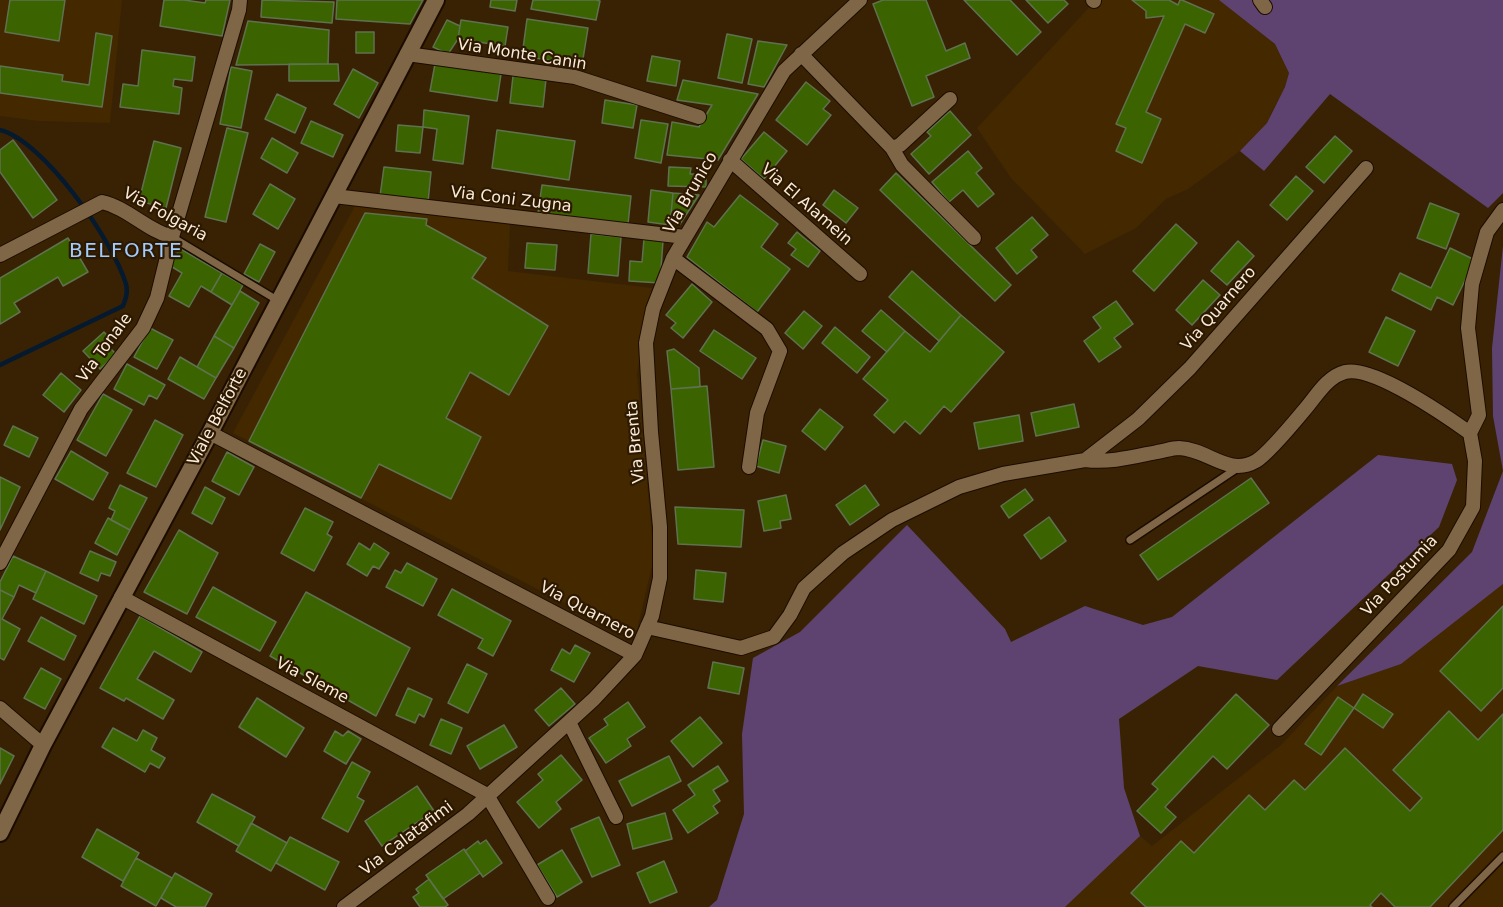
<!DOCTYPE html>
<style>
body{margin:0}
canvas{display:block;background:#382203}
</style>
<canvas width="1503" height="907"></canvas>
<script>
const c = document.querySelector('canvas').getContext('2d');
c.lineJoin = 'round';
function paint(path, color) { c.fillStyle = color; c.fill(path, 'evenodd'); }
function stroke(path, color, width, dash) { c.strokeStyle = color; c.lineWidth = width; c.lineCap = dash ? 'butt' : 'round'; c.setLineDash(dash || []); c.stroke(path); }
function drawText(font, color, halo, rows, align = 'center') {
  c.font = font + ' "DejaVu Sans",sans-serif'; c.lineWidth = 4.5; c.setLineDash([]); c.textBaseline = 'middle'; c.strokeStyle = halo; c.fillStyle = color; for (const [text, x, y, turn = 0] of rows) {
    c.save(); c.translate(x, y); c.rotate((+turn || 0) * Math.PI / 180); c.textAlign = isNaN(turn) ? turn : align; if (halo) c.strokeText(text, 0, 0); c.fillText(text, 0, 0); c.restore();
  }
}
const built = new Path2D(`
 M0 0H122L110 123 39 121 0 116Z
 M1096 0H1219L1275 44 1289 73 1284 90 1273 109 1267 123 1240 151 1188 189 1166 199 1136 228 1085 254 1011 178 977 128Z
 M356 204 510 224 508 271 652 288 637 374 654 558 637 630 623 633 233 433Z
 M1503 584V907H1065L1140 836 1152 846 1281 745 1337 686 1401 664Z`);
const green = new Path2D(`
 M1219 0H1503V193L1488 208 1330 94 1264 171 1240 151 1267 123 1285 87 1289 73 1275 44Z
 M1503 246V584L1401 664 1337 686 1472 552 1503 471 1493 416 1492 348Z
 M1378 455 1452 464 1457 480 1439 527 1277 680 1198 666 1119 719 1124 788 1140 836 1065 907H709L717 900 744 814 742 734 753 658 800 632 907 525 1005 629 1011 642 1085 606 1143 625 1172 617Z`);
const stream = new Path2D(`
 M0 130C44 141 113 241 126 284 128 292 126 298 123 306L0 365`);
const building = new Path2D(`
 M10 0H65L59 41 5 32Z
 M164 0H184L205 3 206 0H230L222 36 160 26Z
 M262 0 334 2 332 23 261 17Z
 M337 0H423L410 24 336 19Z
 M491 0H517L515 11 490 7Z
 M533 0H596L600 1 596 20 531 9Z
 M883 0H926L946 51 965 43 970 58 926 76 934 97 912 106 873 4Z
 M964 0H1010L1041 32 1017 55Z
 M1026 0H1064L1068 4 1048 23Z
 M1132 0H1169L1178 5 1180 0H1182L1214 14 1205 33 1185 24 1146 112 1161 119 1142 163 1116 151 1126 128 1116 124 1164 16 1146 18V11Z
 M527 19 588 28 582 65 522 56Z
 M447 20 460 26 458 39 448 54 433 47Z
 M461 20 508 27 505 46 458 39Z
 M248 21 329 30 328 64 236 65Z
 M356 32H374V53H356Z
 M96 33 112 36 102 107 0 93V66L63 75 62 81 89 85Z
 M727 34 752 39 742 83 718 78Z
 M758 41 787 45 764 87 748 84Z
 M142 50 195 57 192 81 174 79 173 86 182 88 179 114 120 107 123 84 138 86Z
 M652 56 680 61 676 86 647 81Z
 M289 64H338L339 81H289Z
 M435 64 501 74 497 101 430 91Z
 M231 67 252 71 241 128 220 124Z
 M353 69 378 83 359 118 334 104Z
 M513 76 546 79 543 107 510 103Z
 M683 80 758 94 718 160 667 155 672 122 699 127 712 105 677 100Z
 M806 82 830 101 823 109 831 115 807 145 776 120Z
 M277 94 306 108 295 133 265 119Z
 M605 100 637 105 633 128 602 123Z
 M424 110 469 116 463 164 433 160 437 129 423 127Z
 M950 111 971 135 929 174 911 154 931 136 927 132Z
 M641 120 668 124 661 163 635 158Z
 M311 121 343 135 333 157 301 143Z
 M398 125 423 127 420 153 396 151Z
 M227 128 248 133 226 222 205 217Z
 M497 130 575 141 569 180 492 168Z
 M764 132 787 151 764 179 741 159Z
 M1335 136 1352 151 1324 183 1306 167Z
 M272 138 298 153 287 173 261 158Z
 M13 140 57 200 33 218 0 172V150Z
 M154 141 181 148 166 208 139 201Z
 M968 151 982 168 976 173 994 194 978 207 963 190 949 202 932 182Z
 M384 167 431 172 428 202 380 196Z
 M669 167 691 168 690 174H706V187L668 186Z
 M896 173 1011 285 995 301 880 190Z
 M1296 176 1313 191 1287 220 1270 205Z
 M270 184 295 199 278 229 253 214Z
 M542 185 631 196 628 224 538 213Z
 M651 190 673 193 670 225 648 222Z
 M834 190 858 208 846 223 823 205Z
 M673 193 699 195 680 224 670 225Z
 M740 195 778 224 761 247 790 269 757 312 687 257 707 222 714 227Z
 M1430 203 1459 214 1446 249 1417 238Z
 M365 213 427 219 426 225 486 258 472 278 548 326 509 395 470 372 446 418 481 437 451 499 379 464 361 498 249 441Z
 M1032 217 1048 235 1031 250 1037 257 1017 274 996 248Z
 M1176 224 1197 243 1154 291 1133 271Z
 M797 232 820 251 808 267 791 255 796 249 788 243Z
 M591 234 621 237 618 276 588 273Z
 M68 238 88 272 63 286 58 277 14 303 20 312 0 324V278Z
 M644 239 663 241 660 283 629 281 630 261 642 262Z
 M1238 241 1254 256 1227 285 1211 271Z
 M527 243 557 245 555 270 525 268Z
 M260 244 275 252 259 282 244 274Z
 M179 248 222 273 211 292 201 286 189 307 169 296 182 273 169 265Z
 M1450 248 1475 260 1453 305 1437 297 1431 310 1392 290 1400 273 1431 288Z
 M912 271 961 315 939 341 889 297Z
 M222 273 243 285 232 305 211 292Z
 M1203 280 1220 295 1192 325 1176 310Z
 M692 284 712 302 683 338 671 328 676 323 666 315Z
 M240 291 259 303 234 348 214 336Z
 M1116 301 1133 324 1114 338 1121 347 1099 362 1084 341 1101 328 1093 317Z
 M881 310 905 331 887 352 862 331Z
 M804 311 822 326 803 349 785 333Z
 M961 315 1004 352 951 412 944 406 920 434 905 421 894 433 874 415 888 400 863 379 905 331 930 352Z
 M1386 317 1415 331 1398 366 1369 352Z
 M835 327 870 357 857 373 822 343Z
 M150 328 173 340 157 369 134 357Z
 M714 330 756 358 742 379 700 351Z
 M104 332 113 342 109 347 116 354 100 369 83 351Z
 M214 336 234 348 216 378 197 367Z
 M674 349 699 368 700 387 671 389 667 351Z
 M180 357 216 378 204 399 168 379Z
 M127 364 165 385 157 399 149 395 144 405 114 389Z
 M61 373 81 390 64 412 43 395Z
 M707 386 714 467 678 470 671 389Z
 M103 394 132 410 106 456 77 440Z
 M1074 404 1079 427 1036 436 1031 413Z
 M820 409 843 427 825 450 802 431Z
 M1019 415 1023 441 979 449 974 423Z
 M155 420 183 435 156 487 127 473Z
 M13 426 38 438 29 457 4 445Z
 M763 440 786 446 779 473 756 466Z
 M71 451 108 473 93 500 55 479Z
 M227 452 254 467 239 495 212 481Z
 M0 477 20 487 0 530Z
 M1251 478 1269 503 1158 580 1140 555Z
 M120 485 147 498 130 530 111 520 115 511 109 508Z
 M865 485 879 505 850 525 836 505Z
 M205 487 225 498 212 524 192 513Z
 M1025 489 1033 500 1009 518 1001 506Z
 M786 495 791 519 780 521 781 528 764 531 758 501Z
 M675 507 744 510 741 547 678 544Z
 M305 508 333 522 327 534 332 537 314 571 281 553Z
 M1049 517 1066 541 1041 559 1024 535Z
 M108 518 130 530 117 555 95 543Z
 M179 530 218 553 187 614 144 592Z
 M359 543 370 550 374 543 389 553 379 569 373 566 367 576 347 564Z
 M90 551 116 562 110 576 101 573 98 581 80 573Z
 M13 556 46 571 36 593 19 585 14 597 0 590V582Z
 M407 563 437 579 423 606 386 587 395 570 401 573Z
 M696 570 726 573 723 602 694 599Z
 M46 571 97 596 84 624 33 599Z
 M213 587 276 622 260 651 196 617Z
 M452 589 511 621 493 656 478 648 483 639 438 615Z
 M0 590 14 597 2 619 20 629 4 660 0 658Z
 M306 592 410 648 376 716 270 656Z
 M1503 606V688L1481 711 1440 671Z
 M140 616 202 652 191 672 154 651 137 679 174 700 163 719 126 698 124 701 100 688Z
 M41 617 76 636 64 660 28 641Z
 M575 645 590 653 574 682 551 670 562 649 570 654Z
 M713 662 744 668 739 694 708 688Z
 M467 664 487 674 468 713 448 703Z
 M41 668 61 679 45 709 24 698Z
 M408 688 432 699 424 717 419 714 415 723 396 715Z
 M561 688 575 704 549 726 535 710Z
 M1236 694 1269 725 1227 769 1213 756 1165 807 1176 817 1161 833 1137 811 1158 789 1152 784Z
 M1363 694 1393 714 1383 728 1354 708Z
 M1338 697 1354 708 1321 755 1305 744Z
 M257 698 304 728 286 757 239 727Z
 M628 702 645 727 627 739 631 746 606 763 589 738 608 725 604 719Z
 M1449 711 1478 740 1503 714V830L1430 907H1395L1381 893 1370 905 1372 907H1146L1131 893 1181 841 1194 853 1249 795 1265 810 1294 780 1305 790 1345 748 1410 811 1422 798 1393 770Z
 M700 717 722 743 693 767 671 741Z
 M441 719 462 728 451 754 430 745Z
 M504 725 517 747 480 769 467 746Z
 M113 728 137 741 143 730 157 738 151 750 165 758 159 768 150 763 145 772 102 747Z
 M335 731 343 736 348 731 361 739 346 764 324 751Z
 M0 748 14 756 0 784Z
 M561 755 582 780 556 802 561 809 539 828 517 802 543 780 538 774Z
 M669 756 681 781 632 806 619 781Z
 M352 762 370 772 357 797 364 801 348 832 322 818Z
 M718 766 728 781 713 790 720 801 713 806 718 813 688 833 673 810 695 795 688 785Z
 M417 786 434 811 382 846 365 821Z
 M212 794 255 817 239 846 197 822Z
 M665 813 672 839 633 849 627 824Z
 M599 817 620 865 592 877 571 829Z
 M251 823 287 843 271 871 236 851Z
 M97 829 139 853 123 881 82 857Z
 M290 837 339 862 325 890 276 863Z
 M486 840 502 863 483 877 465 851 478 841 480 844Z
 M464 849 480 873 443 899 426 875Z
 M562 850 582 882 557 897 537 865Z
 M136 858 172 878 156 906 121 886Z
 M664 861 677 892 650 903 637 873Z
 M175 873 212 894 205 907H176L161 898Z
 M429 879 448 905 445 907H420L413 897 419 893 416 889Z`);
const service = new Path2D(`
 M172 237 277 300
 M1130 540 1239 467
 M1453 907 1503 856`);
const minor = new Path2D(`
 M1093 0 1094 1
 M1260 0 1265 7
 M407 54 575 77 699 117
 M801 54 892 148 900 145 950 99
 M892 148 902 165 974 238
 M730 160 860 274
 M334 196 685 237
 M0 255 102 202C128 208 146 230 172 237
 M673 258 767 329 780 351 757 413 749 467
 M210 433 635 655 652 616 660 578V527L651 432 646 343 653 309 673 258 784 71 860 0
 M1085 460C1110 463 1132 457 1157 452 1164 451 1172 448 1179 448 1208 449 1228 477 1256 461 1268 454 1296 420 1306 408 1317 395 1327 377 1345 372 1373 365 1446 416 1470 433
 M0 563 81 409 143 328 157 298 172 237 239 10 240 0
 M121 597 487 795 548 898
 M647 627 741 648 774 637 790 615 804 588 843 553 892 520 959 487 1003 474 1085 460 1138 419 1190 368 1366 168
 M0 708 43 745
 M569 722 616 817
 M1279 729 1449 550 1473 507 1475 461 1470 433 1479 415 1468 328 1472 284 1487 232 1503 210
 M344 907 468 814 594 699 635 655`);
const secondary = new Path2D(`
 M0 833 43 745 210 433 436 0`);
const streetNames = [
 ["Via Monte Canin",522,55,9],
 ["Via Brunico",691,193,-60],
 ["Via Coni Zugna",511,200,7],
 ["Via El Alamein",806,205,41],
 ["Via Folgaria",165,215,29],
 ["Via Quarnero",1219,309,-49],
 ["Via Tonale",105,348,-54],
 ["Viale Belforte",218,417,-62],
 ["Via Brenta",636,442,-95],
 ["Via Postumia",1400,576,-47],
 ["Via Quarnero",587,611,28],
 ["Via Sleme",312,681,28],
 ["Via Calatafimi",407,839,-37]
];
const quarterNames = [
 ["BELFORTE",126,252]
];
paint(built, '#432800');
paint(green, '#5e4370');
stroke(stream, '#05192f', 4.5);
paint(building, '#3b6300');
stroke(building, '#5f7250', 1.5);
stroke(service, '#1c0c00', 10);
stroke(minor, '#1c0c00', 16);
stroke(secondary, '#1c0c00', 20);
stroke(service, '#7f6647', 7);
stroke(minor, '#7f6647', 14);
stroke(secondary, '#7f6647', 16);
drawText('16px', '#f9ebda', '#2d1800', streetNames);
c.letterSpacing = '1.5px';
drawText('20px', '#a2ccfb', '#2d1800', quarterNames);
c.letterSpacing = '0px';
</script>
